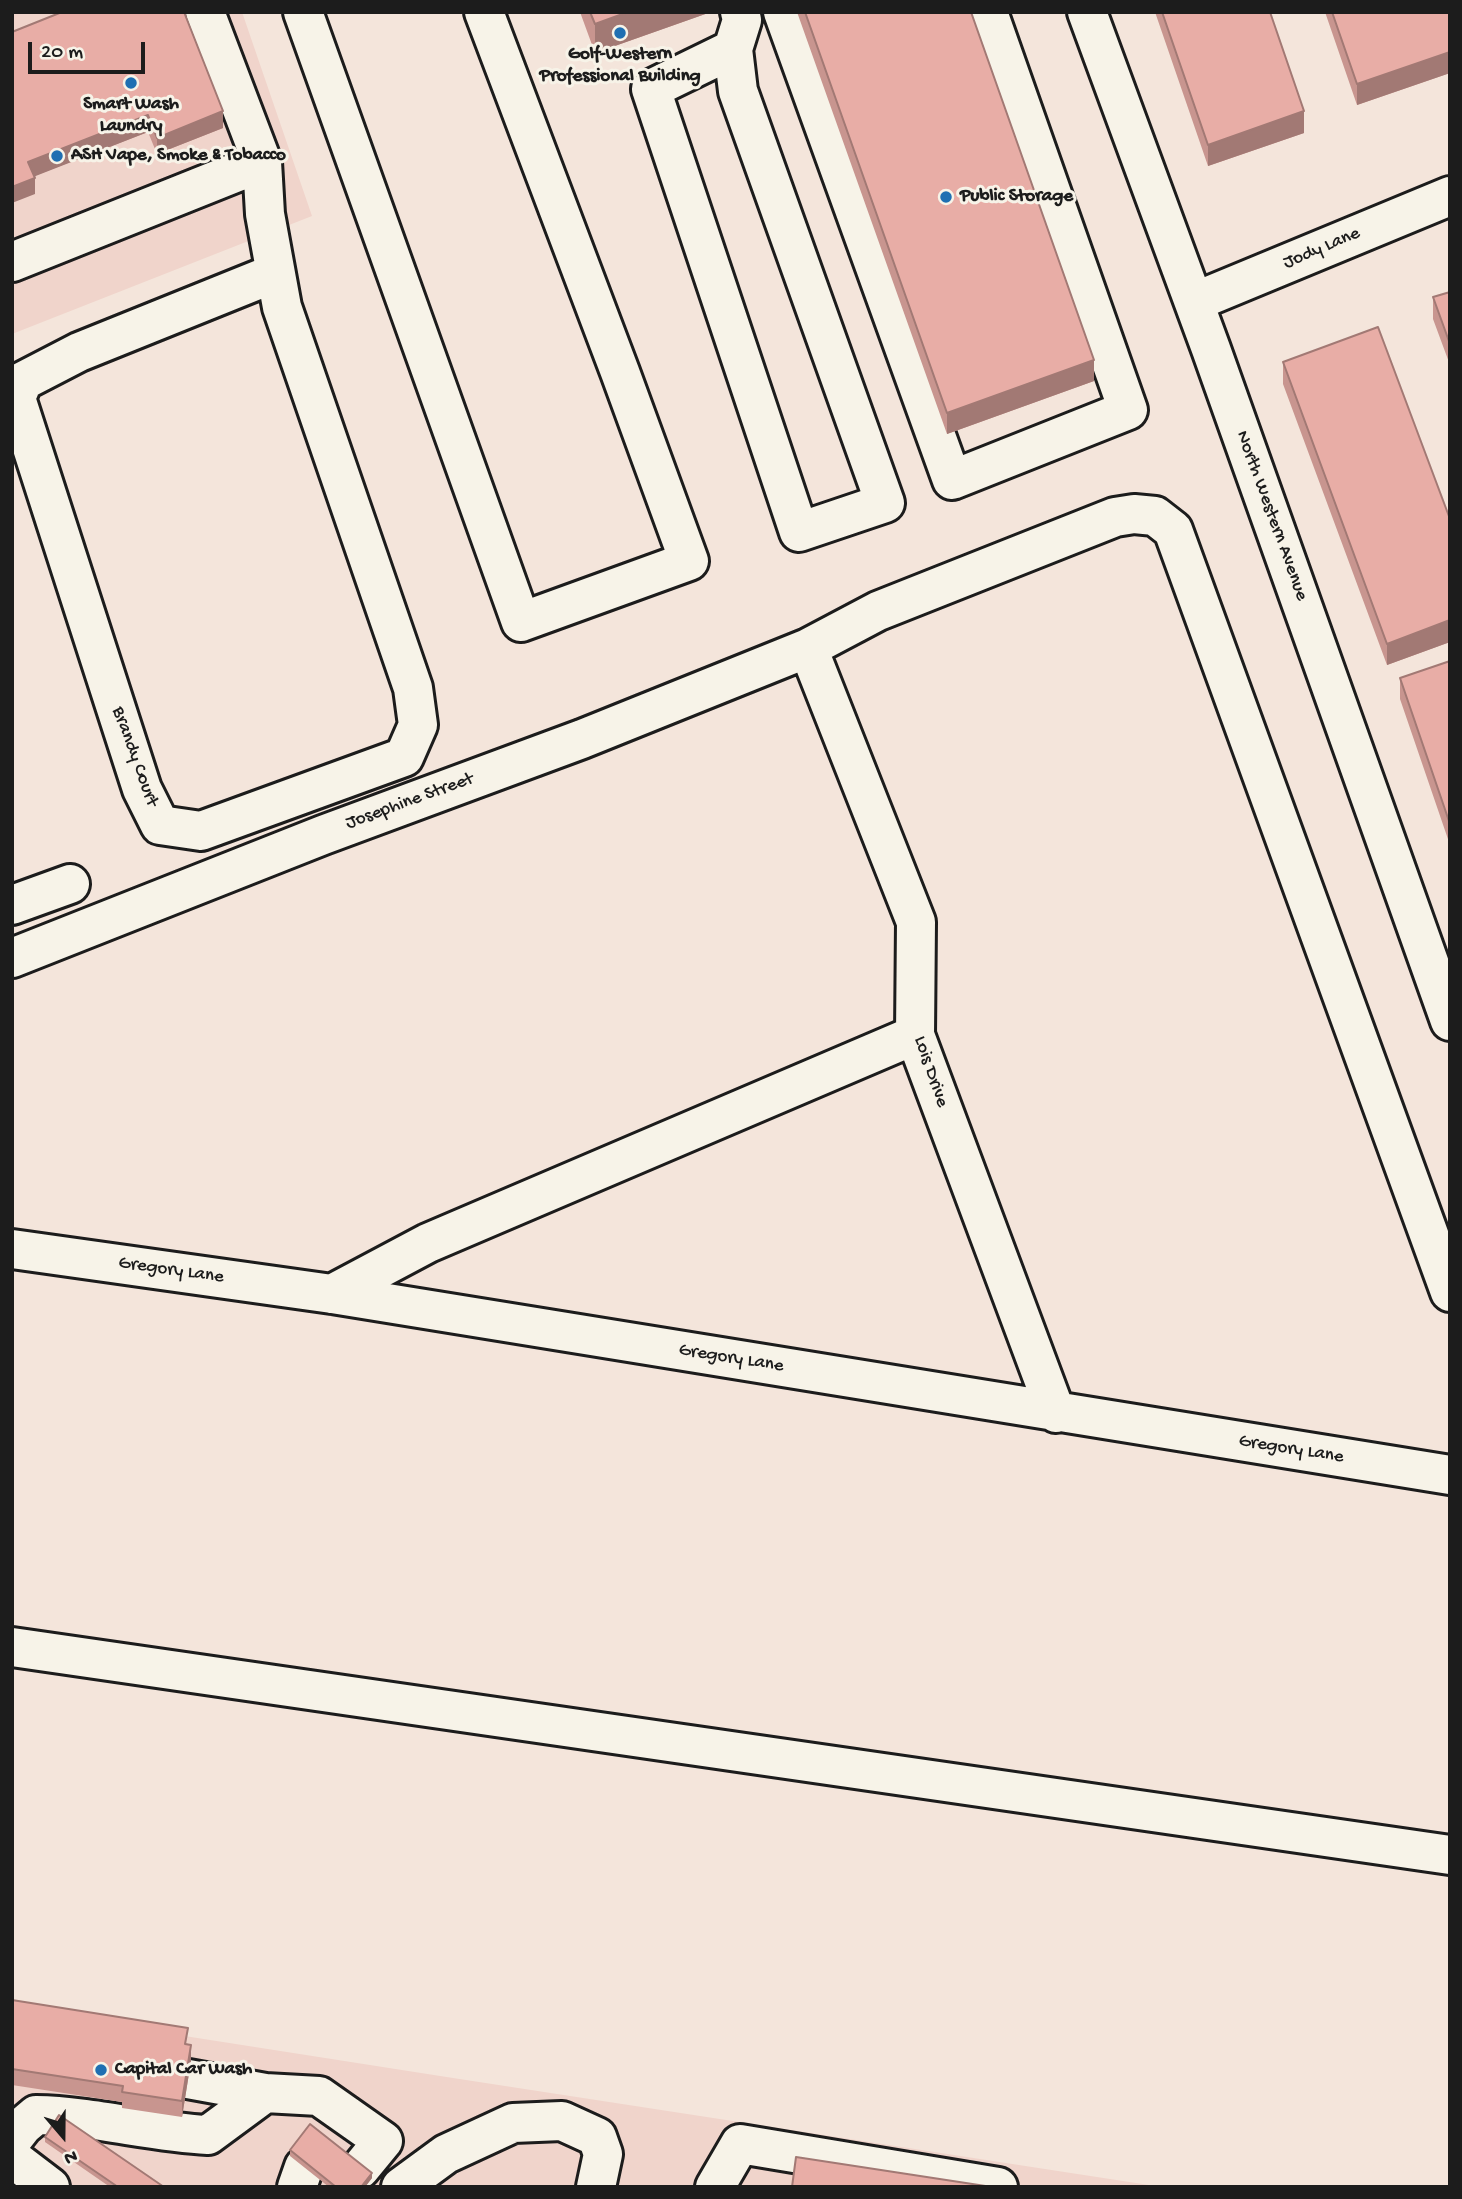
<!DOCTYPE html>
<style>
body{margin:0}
#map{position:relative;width:1462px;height:2199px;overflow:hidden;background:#f4e5db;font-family:"Gochi Hand",sans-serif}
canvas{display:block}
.frame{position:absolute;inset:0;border:14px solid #1c1c1c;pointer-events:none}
.north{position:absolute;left:28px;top:2101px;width:70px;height:70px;-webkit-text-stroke:5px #f7f3e8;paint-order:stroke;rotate:160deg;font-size:19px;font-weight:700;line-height:28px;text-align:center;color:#1c1c1c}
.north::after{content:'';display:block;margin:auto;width:24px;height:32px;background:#1c1c1c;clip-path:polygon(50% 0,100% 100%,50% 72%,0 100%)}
.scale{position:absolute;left:28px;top:42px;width:117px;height:32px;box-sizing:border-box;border:4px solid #1c1c1c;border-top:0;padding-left:9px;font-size:21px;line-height:24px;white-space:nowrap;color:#1c1c1c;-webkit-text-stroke:5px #f7f3e8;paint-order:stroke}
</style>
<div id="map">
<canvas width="1462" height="2199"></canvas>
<div class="frame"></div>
<div class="north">N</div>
<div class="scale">20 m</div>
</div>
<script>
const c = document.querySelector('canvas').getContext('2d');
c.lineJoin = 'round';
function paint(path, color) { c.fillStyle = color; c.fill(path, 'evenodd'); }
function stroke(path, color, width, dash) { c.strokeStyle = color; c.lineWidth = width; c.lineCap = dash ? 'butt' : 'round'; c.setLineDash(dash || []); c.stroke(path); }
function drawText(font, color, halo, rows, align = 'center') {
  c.font = font + ' "Gochi Hand",sans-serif'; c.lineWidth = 6; c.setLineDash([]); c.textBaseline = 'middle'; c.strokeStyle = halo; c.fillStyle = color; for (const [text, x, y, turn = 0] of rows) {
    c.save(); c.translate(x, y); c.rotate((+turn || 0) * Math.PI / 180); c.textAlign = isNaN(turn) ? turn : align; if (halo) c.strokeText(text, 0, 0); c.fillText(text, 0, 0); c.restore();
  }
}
const built = new Path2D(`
 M12 12H242L312 216 12 334Z
 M12 2009 453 2078 1162 2187H12Z`);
const minor = new Path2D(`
 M205 12 262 162 265 214 282 307 413 688 418 725 404 757 201 831 160 825 142 789 16 398 23 381 79 352 275 273
 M303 12 521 622 689 561 620 372 484 12
 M783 12 952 480 1128 410 988 12
 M1087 12 1211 349 1450 1021
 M733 49 651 89 799 532 885 503 738 91 733 49 742 20 740 12
 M12 262 262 162
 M1194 302 1450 196
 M808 648 916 922 915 1035 1056 1413
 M12 905 70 884
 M12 958 323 835 582 739 808 648 878 611 1115 517 1134 514 1155 516 1173 530 1450 1292
 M12 1249 332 1294 1450 1475
 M332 1294 428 1243 915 1035
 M12 1647 1450 1855
 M188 2079 265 2093
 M12 2140 23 2126 36 2115C94 2116 150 2132 208 2135L265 2093 319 2096 383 2141 360 2169
 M12 2158 50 2187
 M297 2187 304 2167
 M401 2187 446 2154 513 2123 562 2121 597 2137 603 2154 596 2187
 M715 2187 740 2144 998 2187`);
const wall = new Path2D(`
 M580 12H711L595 53Z
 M797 12H971L1094 381 947 434Z
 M1155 12H1270L1304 133 1208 166Z
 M1325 12H1450V73L1357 105Z
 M12 32 223 128 157 154 148 132 34 176 35 194Z
 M1450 292V365L1433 319V297Z
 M1283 362 1450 519V642L1387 665 1283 384Z
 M1450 661V845L1400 699V678Z
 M12 2000 188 2044 191 2061 182 2117 122 2108V2102L12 2085Z
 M45 2137 164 2187H110L45 2142Z
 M290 2150 372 2178 365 2187H329L290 2156Z`);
const shadedWall = new Path2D(`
 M628 12H711L595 53V24Z
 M1450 52V73L1357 105V84Z
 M223 111V128L157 154V138Z
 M1304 111V133L1208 166V145Z
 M148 115V132L28 179V162Z
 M35 178V194L12 203V187Z
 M1094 360V381L947 434V413Z
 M1450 620V642L1387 665V644Z
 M191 2045V2061L182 2117V2101Z
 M372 2173V2178L365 2187H361Z`);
const building = new Path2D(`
 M62 12H184L223 111 157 138 148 115 28 162 35 178 12 187V32Z
 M590 12H628L595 24Z
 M805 12H971L1094 360 947 413Z
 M1162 12H1270L1304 111 1208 145Z
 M1332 12H1450V52L1357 84Z
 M1450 292V344L1433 297Z
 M1378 327 1450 519V620L1387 644 1283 362Z
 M1450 661V824L1400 678Z
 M12 2000 188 2028 185 2044 191 2045 182 2101 122 2092 123 2086 12 2069Z
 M59 2115 164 2187H118L45 2137Z
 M310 2124 372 2173 361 2187H336L290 2150Z
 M796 2157 992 2187H792Z`);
const markers = [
 [620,33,7,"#1f6fb2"],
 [131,83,7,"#1f6fb2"],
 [57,156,7,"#1f6fb2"],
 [946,197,7,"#1f6fb2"],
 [101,2070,7,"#1f6fb2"]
];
const poiNames = [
 ["Golf-Western",620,55,"center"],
 ["Professional Building",620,77,"center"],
 ["Smart Wash",131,105,"center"],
 ["Laundry",131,127,"center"],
 ["ASH Vape, Smoke & Tobacco",71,156],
 ["Public Storage",960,197],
 ["Capital Car Wash",115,2070]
];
const streetNames = [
 ["Jody Lane",1322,249,-23],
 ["North Western Avenue",1271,516,70],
 ["Brandy Court",134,757,70],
 ["Josephine Street",410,802,-20],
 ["Lois Drive",930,1072,71],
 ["Gregory Lane",171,1271,8],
 ["Gregory Lane",731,1359,9],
 ["Gregory Lane",1291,1450,9]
];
paint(built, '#f0d4cb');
stroke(minor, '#1c1c1c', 44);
stroke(minor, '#f7f3e8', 38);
paint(wall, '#c8958f');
paint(shadedWall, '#a27974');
paint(building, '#e8ada6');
stroke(building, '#a27974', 2);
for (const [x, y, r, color] of markers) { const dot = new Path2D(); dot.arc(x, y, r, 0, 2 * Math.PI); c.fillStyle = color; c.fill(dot); stroke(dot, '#f7f3e8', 2.5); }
drawText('bold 19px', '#1c1c1c', '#f7f3e8', poiNames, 'left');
drawText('19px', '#1c1c1c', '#f7f3e8', streetNames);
</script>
